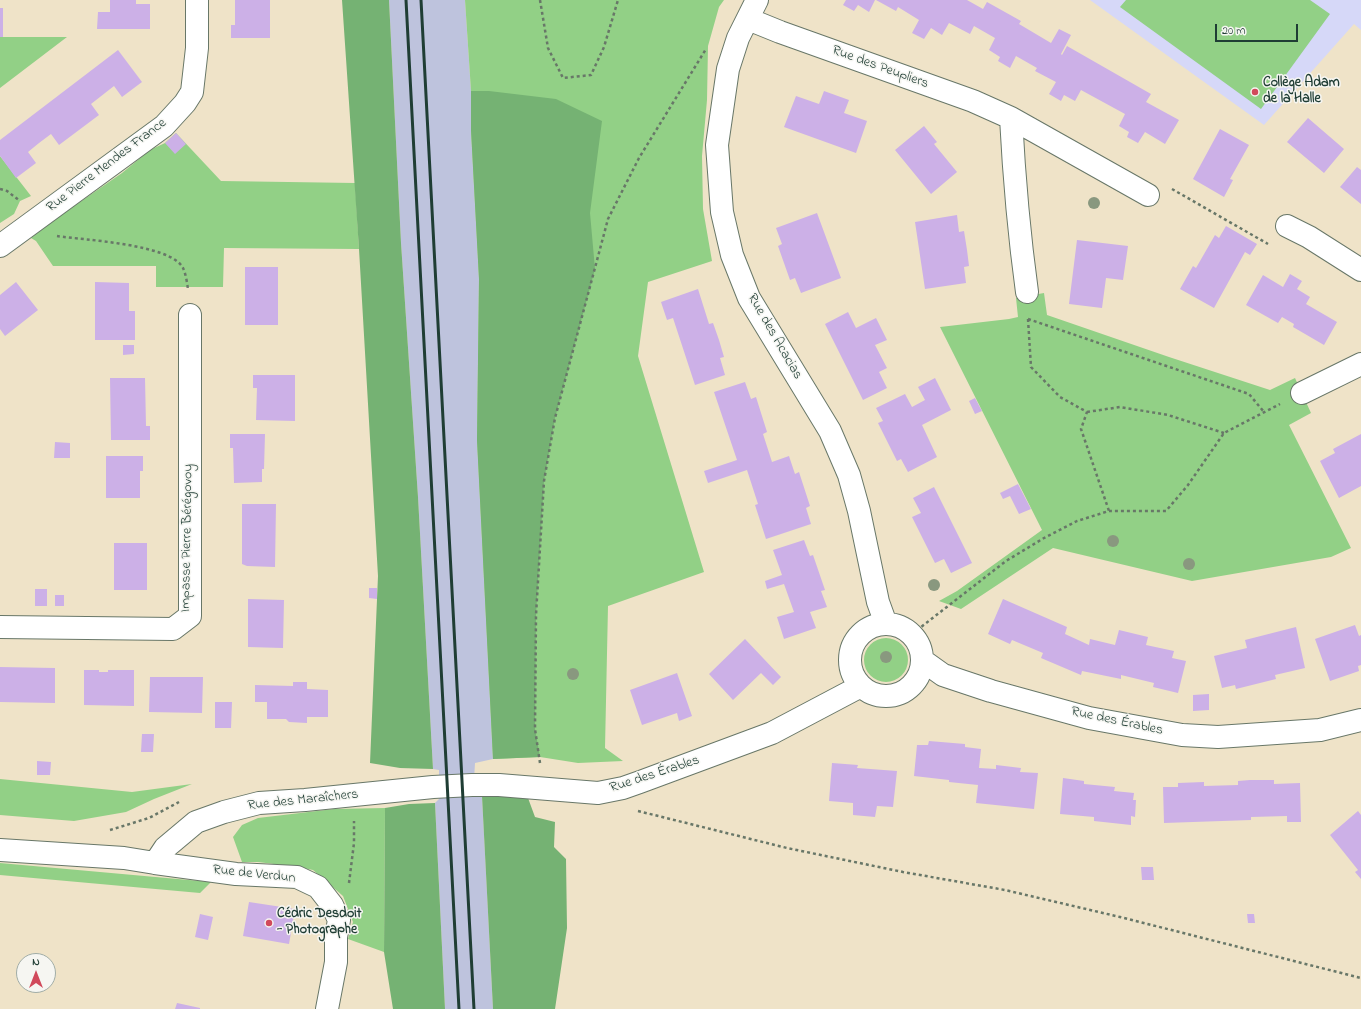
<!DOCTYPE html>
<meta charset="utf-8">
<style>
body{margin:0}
#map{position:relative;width:1361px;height:1009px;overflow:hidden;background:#efe3c8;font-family:"Indie Flower",sans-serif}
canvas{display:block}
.north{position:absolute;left:16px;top:953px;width:40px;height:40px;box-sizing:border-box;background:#f6f6f2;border:1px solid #a0aca6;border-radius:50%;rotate:0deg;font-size:11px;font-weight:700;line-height:16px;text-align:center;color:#1f3d34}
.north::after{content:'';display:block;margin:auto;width:14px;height:18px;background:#d1495b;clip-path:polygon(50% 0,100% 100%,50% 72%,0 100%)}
.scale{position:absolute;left:1215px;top:24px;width:83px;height:18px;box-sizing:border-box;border:2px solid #1f3d34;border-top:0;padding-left:5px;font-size:12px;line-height:14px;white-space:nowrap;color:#1f3d34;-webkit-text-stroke:3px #f6f6f2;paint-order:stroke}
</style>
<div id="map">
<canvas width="1361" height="1009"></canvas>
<div class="north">N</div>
<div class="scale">20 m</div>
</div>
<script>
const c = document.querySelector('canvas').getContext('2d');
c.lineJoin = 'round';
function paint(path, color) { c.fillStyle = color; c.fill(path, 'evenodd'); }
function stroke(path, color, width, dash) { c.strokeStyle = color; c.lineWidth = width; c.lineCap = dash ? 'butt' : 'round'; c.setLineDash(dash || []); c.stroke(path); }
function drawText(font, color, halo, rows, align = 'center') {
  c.font = font + ' "Indie Flower",sans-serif'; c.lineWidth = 3; c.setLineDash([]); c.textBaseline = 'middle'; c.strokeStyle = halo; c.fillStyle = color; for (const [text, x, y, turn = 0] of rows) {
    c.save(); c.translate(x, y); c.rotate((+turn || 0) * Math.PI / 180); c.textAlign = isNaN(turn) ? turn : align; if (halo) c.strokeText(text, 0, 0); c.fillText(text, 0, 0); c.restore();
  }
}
const built = new Path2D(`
 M1090 0H1361V30L1354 24 1264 125Z`);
const industrial = new Path2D(`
 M389 0H465L471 91V130L479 279 477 440 493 759 475 763 474 780 482 796 493 1009H445L435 803 439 799V770L433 769 418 497 401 243Z`);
const green = new Path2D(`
 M465 0H724L719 7 708 46 707 100 702 156 703 209 712 261 648 282 638 356 704 572 608 606 605 748 623 761 578 763 540 757 493 759 477 440 479 279 471 130V91Z
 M1126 0H1310L1330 14 1261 109 1120 7Z
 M0 37H67L0 88Z
 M176 133 221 181 355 183 359 249 224 248 223 287H156V266H53L36 241 31 238 51 222 122 173 150 150 165 143Z
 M0 156 31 196 20 201 14 214 0 223Z
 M1044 293 1047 315 1169 357 1270 390 1295 378 1311 413 1289 425 1351 548 1331 557 1192 581 1053 548 961 609 939 601 957 591 1042 530 940 327 1009 319 1018 317 1016 298Z
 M864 660a22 22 0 1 1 44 0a22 22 0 1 1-44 0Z
 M0 779 132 792 192 784 154 799 126 812 74 821 0 815Z
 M385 808 384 952 348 939 353 922 343 896 313 870 298 867 258 862H242L233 837 242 825 258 818 334 809Z
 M0 863 211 882 200 893 0 875Z`);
const forest = new Path2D(`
 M342 0H389L401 243 418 497 433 769 400 768 370 763 378 576 359 249Z
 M471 91H489L556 99 602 121 590 213 595 269 555 418 544 481 536 615 535 729 540 757 493 759 477 440 479 279 471 130Z
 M508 794 528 798 535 817 555 822 554 847 566 859 567 928 555 1009H493L482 796Z
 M435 803 445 1009H393L384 952 385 808 409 804Z`);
const building = new Path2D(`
 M110 0H136V4H150V29H97L98 12H110Z
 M235 0H270V38H231V25H235Z
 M846 0H875L869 12 858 5 854 11 843 5Z
 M876 0H967L983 9 987 2 1021 21 1019 24 1051 43 1059 29 1071 35 1061 54 1062 55 1067 46 1151 94 1146 102 1179 120 1165 144 1145 132 1138 143 1127 137 1129 132 1119 126 1125 114 1081 90 1075 101 1064 95 1061 101 1049 94 1056 82 1035 71 1037 68 1016 56 1010 68 998 61 1000 57 989 50 995 38 974 26 970 34 949 23 942 35 931 28 924 39 912 33 919 20 898 7 896 11Z
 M0 8H3V37H0Z
 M118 50 142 82 122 97 114 86 91 104 99 115 59 145 51 134 39 143 28 152 36 163 16 178 0 156V140Z
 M824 91 849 100 844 113 867 121 856 153 784 127 796 96 819 104Z
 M1308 118 1344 149 1324 173 1287 142Z
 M924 126 937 142 934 144 957 172 931 194 895 150Z
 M1220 129 1249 145 1230 179 1233 180 1224 197 1193 179Z
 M176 133 186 144 175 154 165 143Z
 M1357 167 1361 170V204L1340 187Z
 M817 213 841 278 801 293 795 278 790 280 778 246 782 244 776 228Z
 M957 215 959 232 964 231 967 250 969 266 964 267 966 283 925 289 915 222Z
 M1226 226 1257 244 1250 255 1245 252 1214 308 1180 289 1193 266 1196 268 1215 235 1219 238Z
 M1077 240 1128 246 1123 280 1106 278 1102 308 1069 304Z
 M245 267H278V325H245Z
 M1290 274 1302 281 1297 289 1310 297 1306 304 1337 322 1324 345 1293 327 1294 324 1282 317 1278 323 1246 305 1263 275 1283 287Z
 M16 282 38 310 5 336 0 329V295Z
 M95 282 129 283V311H135V340H95Z
 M698 289 709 324 713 323 719 340 724 357 720 358 725 375 695 385 673 318 667 320 661 302Z
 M848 312 856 328 876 318 887 340 875 345 887 368 879 372 887 388 863 400 825 324Z
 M123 345H134V354L123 355Z
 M253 375H295V421L256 420 257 388H253Z
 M110 378H145L146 426H150V440H111Z
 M935 378 951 410 922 425 937 457 908 472 901 459 897 461 878 423 883 421 876 408 905 394 912 407 925 400 918 387Z
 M745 382 751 399 756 397 767 432 763 434 772 462 789 456 795 474 799 472 810 506 806 508 811 524 766 539 755 505 758 504 747 470 708 483 704 471 737 460 714 392Z
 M975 398 982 411 975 414 969 401Z
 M230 434H265L264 469H262V482L234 483 233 448H230Z
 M1361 434V486L1339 498 1320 461 1335 453 1333 449Z
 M55 442 70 443V458H54Z
 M106 456H143V471H140V498H106Z
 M1018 484 1031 509 1019 514 1010 496 1003 499 1000 493Z
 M934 487 972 563 951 573 944 559 935 563 912 517 921 513 913 498Z
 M242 504H276L275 567 247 566 242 564Z
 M804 540 810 556 813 555 825 590 821 591 827 607 810 612 816 628 784 639 777 617 794 612 784 584 767 589 765 581 782 575 773 550Z
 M114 543H147V590H114Z
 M369 588H377V599L369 598Z
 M35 589H47V606H35Z
 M55 595H64V606H55Z
 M248 599 284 600 283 648 248 647Z
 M1003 599 1067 627 1065 634 1089 645 1090 639 1115 645 1119 630 1148 637 1146 645 1174 651 1172 658 1186 661 1178 693 1153 687 1154 683 1121 675V679L1082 671 1081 675 1041 658 1043 653 1012 640 1010 644 988 634Z
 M1355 625 1359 636 1361 635V665L1358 666 1359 671 1330 681 1315 639Z
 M1296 627 1305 668 1275 675 1276 679 1236 689 1235 685 1222 688 1214 656 1247 648 1245 640Z
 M745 639 781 677 773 685 761 673 733 700 709 674Z
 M0 667 55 668V703L0 702Z
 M84 670H99V672H108V670H134V706L84 705Z
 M677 673 692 716 679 721 677 713 642 725 630 690Z
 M150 677H203L202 713 149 712Z
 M293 682H307V689L328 690V717H307V723L289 722 286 719H267V702H255V685L293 686Z
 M1209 694V710L1193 711V695Z
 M215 702H232L231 728H215Z
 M142 734H154L153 752H141Z
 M929 741 965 744V747L981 749 979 768 996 769V765L1021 768 1020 772 1038 773 1034 809 976 803 978 785 949 782V780L914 776 917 745H928Z
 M37 761 51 762 50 775H37Z
 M832 763 858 765 857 768 897 771 893 807 877 806 875 817 853 815V803L829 801Z
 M1063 778 1084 781V784L1115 787 1114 791 1134 793 1133 800H1136L1135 817 1131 816V825L1094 821V817L1060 814Z
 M1250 780H1274V784L1300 783 1301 822H1287V816L1251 817V820L1164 823 1163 787H1178V783L1204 782V786L1238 785V781Z
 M1358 811 1361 815V879L1355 872 1358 870 1330 835Z
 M1141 867H1153L1154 880H1142Z
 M249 902 295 909 289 944 243 936Z
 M200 914 213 917 208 940 195 937Z
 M1247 914H1254L1255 923H1248Z
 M177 1003 200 1008V1009H175Z`);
const path = new Path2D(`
 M540 0 548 48 563 78 591 75 604 47 618 0
 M0 189 7 191 20 201
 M1172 189 1268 244
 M57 236C83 240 171 244 183 268 186 274 187 283 188 289
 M1028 319 1249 394 1264 412
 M1028 319 1031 367 1060 397 1087 412 1081 429 1109 511
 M1087 412 1120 407 1168 415 1224 433
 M912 634 1006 561 1044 538 1077 521 1109 511H1166L1188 485 1224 433 1280 404
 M540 763 535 729 536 615 544 481 555 418 608 219 639 158 706 49
 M638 811 787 848 903 872 1005 890 1120 917 1361 978
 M110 830 149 818 179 802
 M349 883 354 843V821`);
const minor = new Path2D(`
 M757 0 738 38 728 69 717 145 722 212 732 255 749 298 830 431 849 475 859 511 878 602 886 624
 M748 19 780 32 973 101 1011 118 1148 195
 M1011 118C1014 176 1019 234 1027 292
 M1287 226 1309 237 1361 270
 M0 246 164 126 185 103 192 92 197 48V0
 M1302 393 1361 364
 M850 660a36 36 0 1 1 72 0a36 36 0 1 1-72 0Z
 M0 627 173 629 190 616V315
 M922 660 943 675 991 691 1089 718 1182 735 1218 737 1320 730 1361 720
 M0 850 124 858 155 863 165 848 196 822 224 812 259 803 305 800 433 787 472 785H499L598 793 623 788 640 782 772 733 861 686
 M155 863 236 874 297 877 318 887 332 905 339 920 336 937V962L327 1009`);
const rail = new Path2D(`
 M406 0 459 1009
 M421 0 474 1009`);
const trees = [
 [1094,203],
 [1113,541],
 [1189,564],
 [934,585],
 [886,657],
 [573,674]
];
const markers = [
 [1255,92,4,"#d1495b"],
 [269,923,4,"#d1495b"]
];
const streetNames = [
 ["Rue des Peupliers",880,68,20],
 ["Rue Pierre Mendes France",107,166,-37],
 ["Rue des Acacias",774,337,60],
 ["Impasse Pierre Bérégovoy",188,538,-89],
 ["Rue des Érables",1117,722,12],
 ["Rue des Érables",655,775,-18],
 ["Rue des Maraîchers",303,801,-6],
 ["Rue de Verdun",254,875,6]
];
const poiNames = [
 ["Collège Adam",1263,84],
 ["de la Halle",1263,100],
 ["Cédric Desdoit",277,915],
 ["- Photographe",277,931]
];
paint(built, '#d6d8f8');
paint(industrial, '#bec3dd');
paint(green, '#92d086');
paint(forest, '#75b273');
paint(building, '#ccb0e7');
stroke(minor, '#687768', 24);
stroke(path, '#687768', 2.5, [3, 3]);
stroke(minor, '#fff', 22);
stroke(rail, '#1f3d34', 3);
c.fillStyle = '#89987f';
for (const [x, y] of trees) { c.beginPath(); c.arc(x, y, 6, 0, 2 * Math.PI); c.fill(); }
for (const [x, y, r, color] of markers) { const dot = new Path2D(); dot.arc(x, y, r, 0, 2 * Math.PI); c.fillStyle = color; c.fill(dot); stroke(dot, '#f6f6f2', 1.5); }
drawText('14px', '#1f3d34', '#f6f6f2', streetNames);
drawText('bold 14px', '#1f3d34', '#f6f6f2', poiNames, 'left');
</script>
